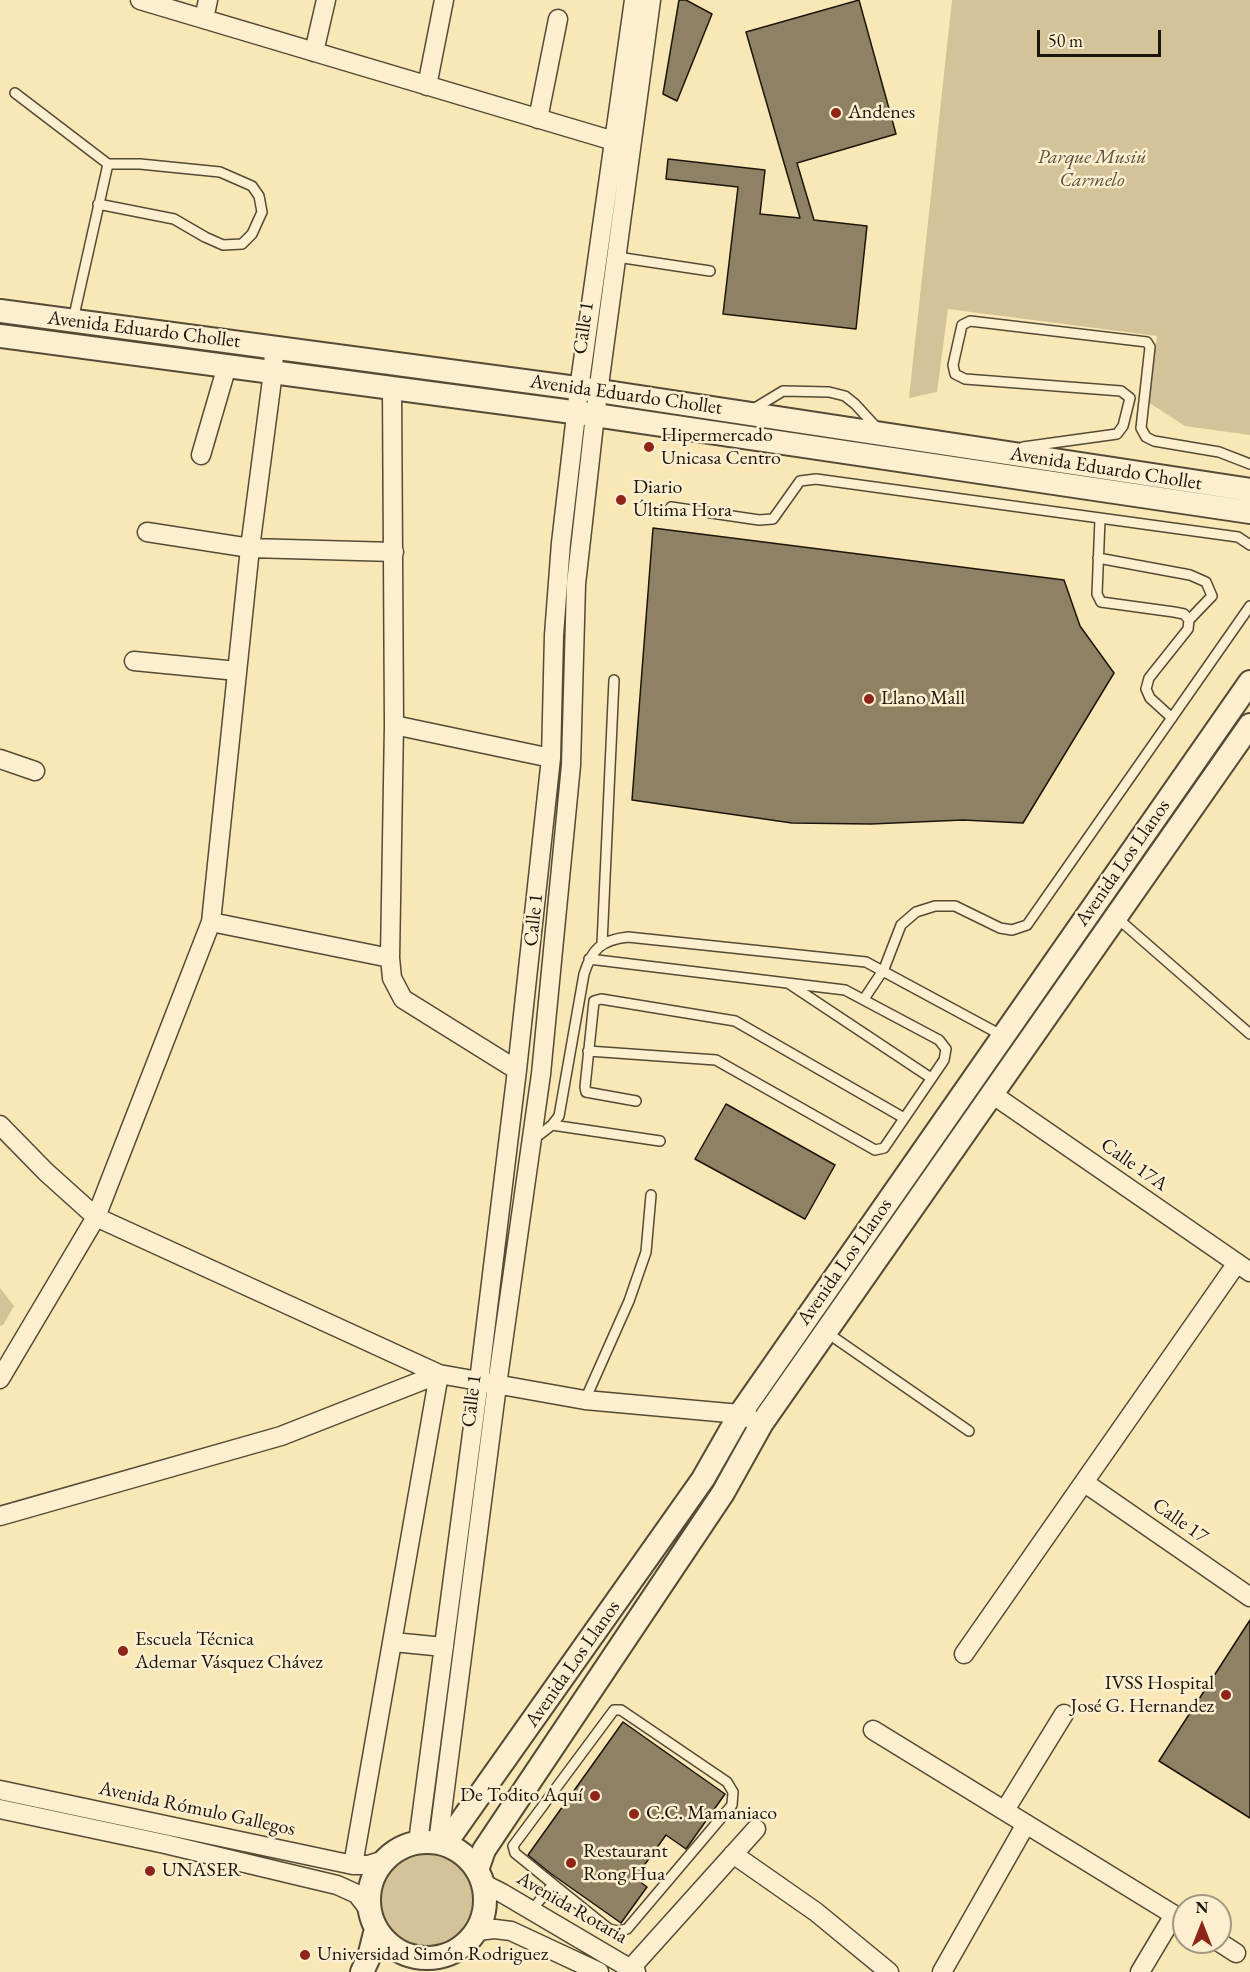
<!DOCTYPE html>
<meta charset="utf-8">
<style>
body{margin:0}
#map{position:relative;width:1250px;height:1972px;overflow:hidden;background:#f9e7b6;font-family:"EB Garamond",serif}
canvas{display:block}
.north{position:absolute;left:1172px;top:1894px;width:60px;height:60px;box-sizing:border-box;background:#fbefd0;border:2px solid #a29882;border-radius:50%;rotate:0deg;font-size:16px;font-weight:700;line-height:24px;text-align:center;color:#1d150c}
.north::after{content:'';display:block;margin:auto;width:21px;height:27px;background:#8f2418;clip-path:polygon(50% 0,100% 100%,50% 72%,0 100%)}
.scale{position:absolute;left:1037px;top:30px;width:124px;height:27px;box-sizing:border-box;border:3px solid #1d150c;border-top:0;padding-left:8px;font-size:18px;line-height:21px;white-space:nowrap;color:#1d150c;-webkit-text-stroke:4px #fbefd0;paint-order:stroke}
</style>
<div id="map">
<canvas width="1250" height="1972"></canvas>
<div class="north">N</div>
<div class="scale">50 m</div>
</div>
<script>
const c = document.querySelector('canvas').getContext('2d');
c.lineJoin = 'round';
function paint(path, color) { c.fillStyle = color; c.fill(path, 'evenodd'); }
function stroke(path, color, width, dash) { c.strokeStyle = color; c.lineWidth = width; c.lineCap = dash ? 'butt' : 'round'; c.setLineDash(dash || []); c.stroke(path); }
function drawText(font, color, halo, rows, align = 'center') {
  c.font = font + ' "EB Garamond",serif'; c.lineWidth = 5; c.setLineDash([]); c.textBaseline = 'middle'; c.strokeStyle = halo; c.fillStyle = color; for (const [text, x, y, turn = 0] of rows) {
    c.save(); c.translate(x, y); c.rotate((+turn || 0) * Math.PI / 180); c.textAlign = isNaN(turn) ? turn : align; if (halo) c.strokeText(text, 0, 0); c.fillText(text, 0, 0); c.restore();
  }
}
const green = new Path2D(`
 M952 0H1250V435L1185 426 1148 402 1157 336 948 309 937 392 909 398Z
 M0 1288 14 1306 3 1325 0 1326Z
 M380 1900a47 47 0 1 1 94 0a47 47 0 1 1-94 0Z`);
const building = new Path2D(`
 M679 0H686L712 14 677 101 663 94Z
 M859 0 896 134 797 163 814 220 867 226 856 329 723 314 738 187 666 179 668 159 765 170 760 214 800 218 746 32Z
 M653 528 1064 580 1080 626 1114 673 1023 823 963 820 871 824 792 823 632 800Z
 M726 1104 835 1165 805 1219 695 1159Z
 M1250 1620V1818L1159 1761Z
 M623 1722 725 1794 686 1849 666 1835 635 1878 647 1887 621 1923 550 1873 528 1855Z`);
const service = new Path2D(`
 M15 93 108 164H140L220 172 252 186 259 196 262 212 252 234 242 244 223 245 205 237 174 219 98 204
 M617 257 710 271
 M73 320 108 164
 M750 411 783 391 829 392 845 396 855 404 878 429
 M1023 447 1117 434 1123 426 1130 398 1121 391 965 379 955 374 953 365 962 325 970 321 1147 342 1150 347 1141 428 1146 437 1154 441 1219 452 1250 464
 M671 507 759 520 773 519 800 481 816 479 1238 537 1250 545
 M1100 519 1097 594 1101 602 1174 612 1184 614 1189 620 1188 629 1149 678 1146 689 1150 698 1172 718
 M1098 558 1190 575 1206 582 1212 596 1189 620
 M1116 917 1250 1034
 M602 944 614 680
 M788 983 931 1078
 M864 999 884 969 901 925 916 912 935 906H955L1000 928 1012 930 1027 925 1250 606
 M588 1051 716 1060 875 1150 884 1148 944 1060 946 1049 939 1040 845 990 589 959
 M636 1101 586 1092 585 1087 594 1001 601 999 735 1021 904 1118
 M552 1125 660 1141
 M534 1139 552 1125 559 1116 584 974C592 949 601 940 628 937L866 962 1003 1036
 M826 1332 969 1431
 M585 1400 629 1301 646 1252 651 1195
 M531 1911 553 1884 609 1929 618 1931 627 1929 732 1805 733 1792 727 1782 621 1710H614L513 1846 515 1853 553 1884`);
const minor = new Path2D(`
 M140 0 624 144
 M204 19 208 0
 M314 52 326 0
 M427 86 444 0
 M538 119 558 19
 M392 388 394 725 390 958 392 978 403 999 517 1070
 M201 455 227 366
 M147 532 250 548 394 552
 M134 661 237 671
 M394 725 551 758
 M0 759 35 771
 M211 922 390 958
 M992 1094 1250 1272
 M0 1125 46 1172 96 1217 439 1374 585 1400 740 1414 751 1419
 M0 1379 96 1217 211 922 250 548 273 372 274 347
 M1085 1483 1250 1597
 M0 1516 281 1436 439 1374
 M393 1642 444 1647
 M964 1654 1237 1263
 M873 1730 1184 1921
 M0 1790 353 1865H368L384 1860
 M0 1809 165 1844 337 1885 357 1894 370 1911
 M1005 1810 1064 1714
 M418 1842 479 1381 517 1070 551 758 554 635 561 543 579 389 634 0
 M438 1843 497 1385 541 1074 571 765 576 584 595 415 651 0
 M733 1854 816 1912 889 1972
 M353 1865 439 1374
 M484 1884 502 1893 636 1972
 M477 1931 495 1929 511 1931 599 1972
 M1219 1942 1236 1953
 M631 1968 756 1829
 M942 1972 1026 1824
 M1140 1972 1174 1915`);
const tertiary = new Path2D(`
 M0 311 599 391 1250 490
 M0 336 595 415 1250 512
 M369 1900a58 58 0 1 1 116 0a58 58 0 1 1-116 0Z
 M445 1844 703 1479 740 1414 1250 682
 M477 1870 484 1850 723 1493 762 1423 1250 725
 M362 1972 369 1957 376 1929`);
const markers = [
 [836,113,6,"#8f2418"],
 [649,447,6,"#8f2418"],
 [621,500,6,"#8f2418"],
 [869,699,6,"#8f2418"],
 [123,1651,6,"#8f2418"],
 [1226,1695,6,"#8f2418"],
 [595,1796,6,"#8f2418"],
 [634,1814,6,"#8f2418"],
 [571,1863,6,"#8f2418"],
 [150,1871,6,"#8f2418"],
 [305,1955,6,"#8f2418"]
];
const poiNames = [
 ["Andenes",848,113],
 ["Hipermercado",661,436],
 ["Unicasa Centro",661,459],
 ["Diario",633,488],
 ["Última Hora",633,511],
 ["Llano Mall",881,699],
 ["Escuela Técnica",135,1640],
 ["Ademar Vásquez Chávez",135,1663],
 ["IVSS Hospital",1214,1684,"right"],
 ["José G. Hernandez",1214,1707,"right"],
 ["De Todito Aquí",583,1796,"right"],
 ["C.C. Mamaniaco",646,1814],
 ["Restaurant",583,1852],
 ["Rong Hua",583,1875],
 ["UNASER",162,1871],
 ["Universidad Simón Rodriguez",317,1955]
];
const parkNames = [
 ["Parque Musiú",1092,158],
 ["Carmelo",1092,181]
];
const streetNames = [
 ["Calle 1",584,328,-82],
 ["Avenida Eduardo Chollet",144,330,7],
 ["Avenida Eduardo Chollet",626,395,8],
 ["Avenida Eduardo Chollet",1106,469,9],
 ["Avenida Los Llanos",1123,863,-55],
 ["Calle 1",534,920,-84],
 ["Calle 17A",1134,1165,35],
 ["Avenida Los Llanos",845,1262,-55],
 ["Calle 1",472,1401,-83],
 ["Calle 17",1180,1521,35],
 ["Avenida Los Llanos",573,1664,-55],
 ["Avenida Rómulo Gallegos",197,1809,12],
 ["Avenida Rotaria",572,1908,30]
];
paint(green, '#d4c399');
paint(building, '#8f8264');
stroke(building, '#1d150c', 1.5);
stroke(service, '#544a36', 12);
stroke(minor, '#544a36', 21);
stroke(tertiary, '#544a36', 26);
stroke(service, '#fbefd0', 9);
stroke(minor, '#fbefd0', 18);
stroke(tertiary, '#fbefd0', 22);
for (const [x, y, r, color] of markers) { const dot = new Path2D(); dot.arc(x, y, r, 0, 2 * Math.PI); c.fillStyle = color; c.fill(dot); stroke(dot, '#fbefd0', 2); }
drawText('20px', '#1d150c', '#fbefd0', poiNames, 'left');
drawText('italic 20px', '#5d523d', '#fbefd0', parkNames);
drawText('20px', '#1d150c', '#fbefd0', streetNames);
</script>
